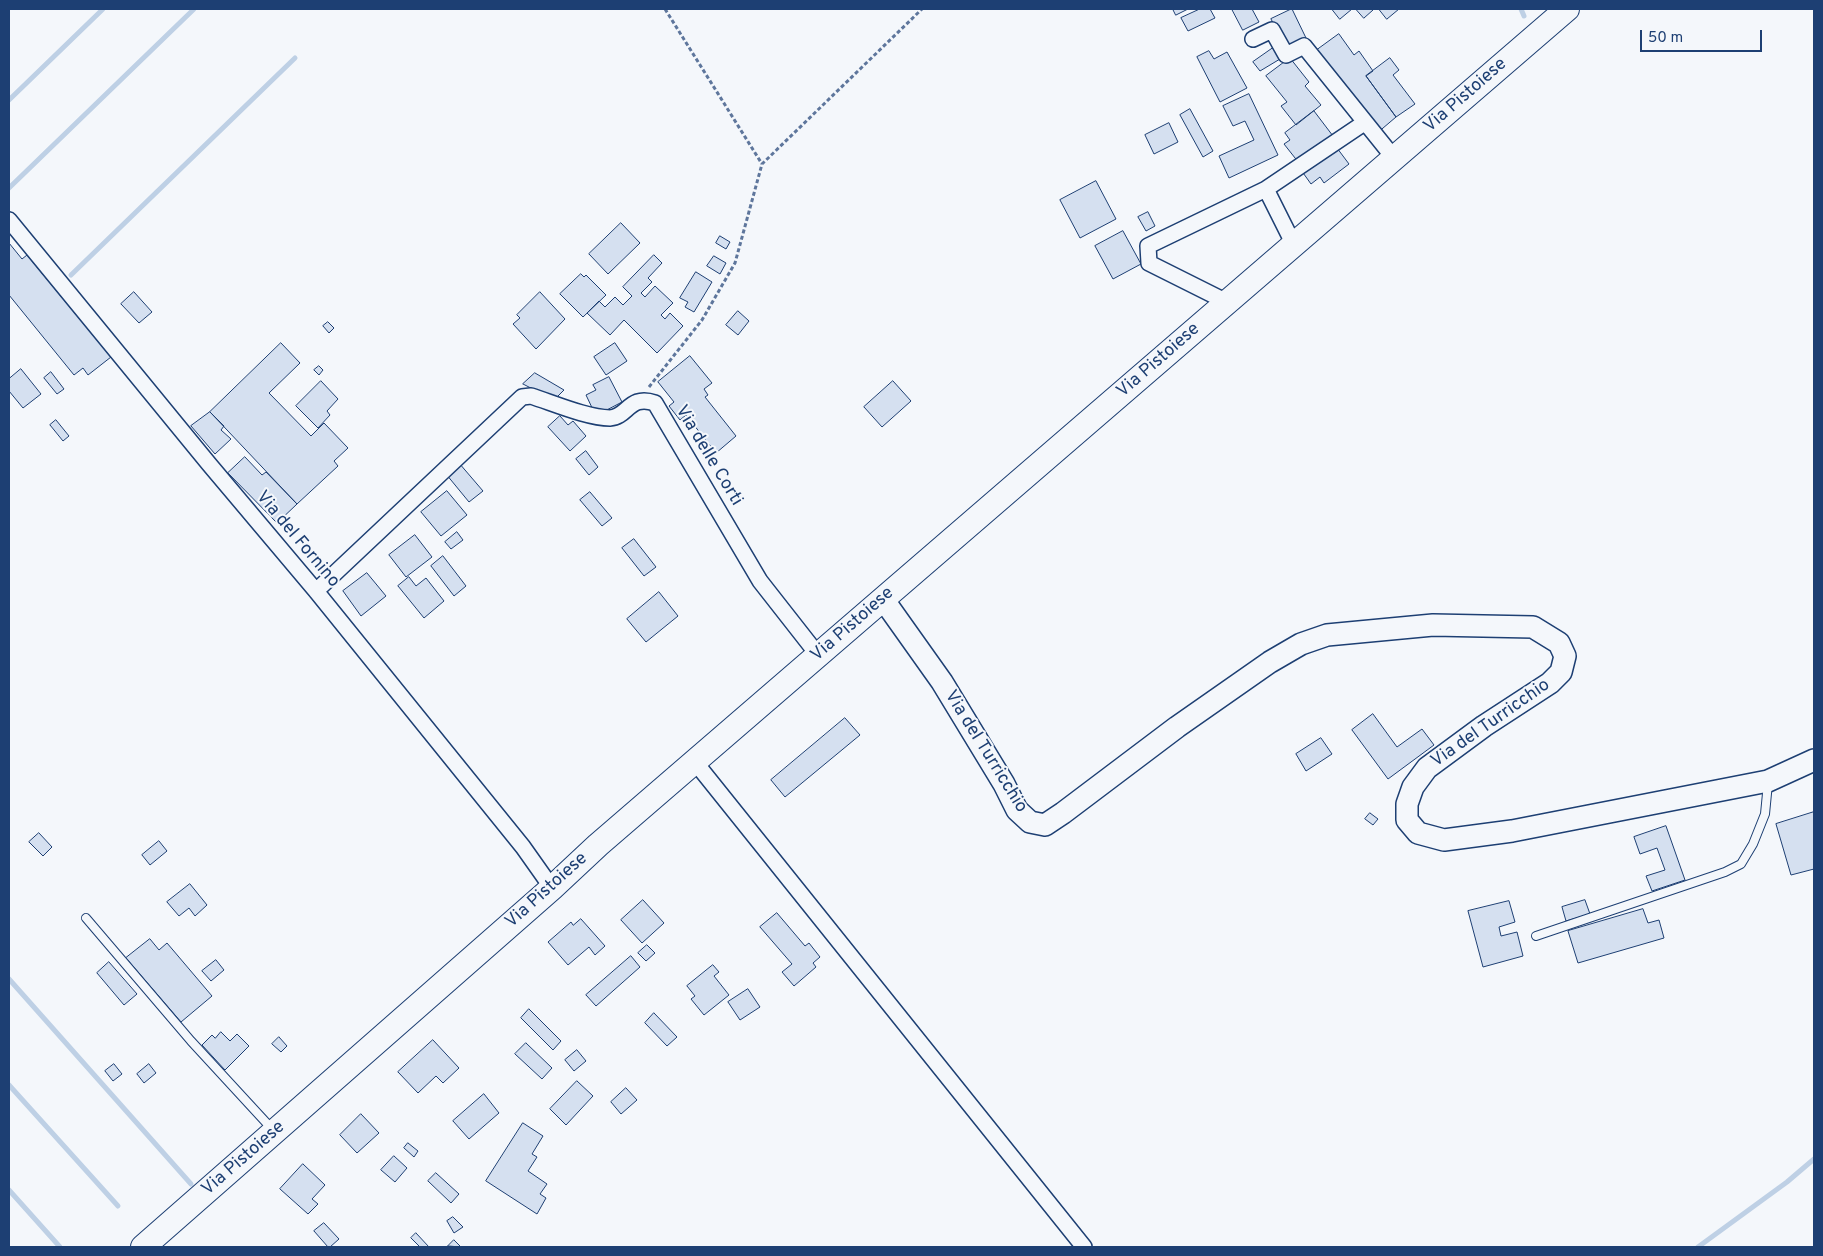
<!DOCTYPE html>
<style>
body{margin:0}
#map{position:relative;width:1823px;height:1256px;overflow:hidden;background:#f4f7fb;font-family:Overpass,sans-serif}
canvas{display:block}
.frame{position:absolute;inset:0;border:10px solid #1d3f73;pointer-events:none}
.scale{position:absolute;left:1640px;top:30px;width:122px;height:22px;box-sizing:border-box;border:2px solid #1d3f73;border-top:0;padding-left:6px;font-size:15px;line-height:18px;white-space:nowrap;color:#1d3f73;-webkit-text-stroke:4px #f4f7fb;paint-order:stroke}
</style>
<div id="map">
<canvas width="1823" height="1256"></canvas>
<div class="frame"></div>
<div class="scale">50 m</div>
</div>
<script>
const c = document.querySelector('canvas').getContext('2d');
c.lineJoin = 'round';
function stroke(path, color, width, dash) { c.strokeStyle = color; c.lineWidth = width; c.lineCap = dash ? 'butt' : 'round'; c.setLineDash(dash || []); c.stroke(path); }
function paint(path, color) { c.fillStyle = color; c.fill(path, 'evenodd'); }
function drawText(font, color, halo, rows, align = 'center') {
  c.font = font + ' Overpass,sans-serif'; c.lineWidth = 4; c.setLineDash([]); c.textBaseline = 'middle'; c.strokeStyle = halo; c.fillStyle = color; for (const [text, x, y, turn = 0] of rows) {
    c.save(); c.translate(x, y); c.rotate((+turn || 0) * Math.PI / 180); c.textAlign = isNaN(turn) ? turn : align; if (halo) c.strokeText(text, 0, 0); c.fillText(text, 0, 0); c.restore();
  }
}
const stream = new Path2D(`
 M1521 9 1524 16
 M9 100 103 9
 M9 188 194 9
 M71 275 295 58
 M9 979 191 1184
 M9 1085 118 1206
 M9 1190 60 1247
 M1698 1247 1787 1182 1814 1159`);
const building = new Path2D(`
 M1173 9H1188L1176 15Z
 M1200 9H1210L1215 18 1188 31 1181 18Z
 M1232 9H1252L1259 22 1243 30Z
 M1292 9 1306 38 1286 48 1271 19Z
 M1332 9H1352L1340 19Z
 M1356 9H1372L1373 10 1364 18Z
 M1379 9H1399L1387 19Z
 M1339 34 1354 55 1359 51 1373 71 1366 76 1396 117 1376 134 1317 50Z
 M1273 48 1280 59 1260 71 1253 62Z
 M1209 51 1214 59 1227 52 1247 88 1220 102 1197 57Z
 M1290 58 1309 82 1305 86 1321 105 1296 125 1281 106 1287 102 1266 76Z
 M1390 58 1399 70 1393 75 1415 104 1396 117 1366 76Z
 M1249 94 1278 155 1229 178 1219 156 1254 140 1245 121 1233 126 1223 106Z
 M1190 109 1213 151 1203 157 1180 115Z
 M1314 111 1333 136 1299 163 1284 144 1290 140 1285 133Z
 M1169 123 1178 142 1154 154 1145 135Z
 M1334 144 1349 164 1324 183 1320 177 1311 184 1301 170Z
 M1096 181 1116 219 1080 238 1060 200Z
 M1148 212 1155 226 1146 231 1138 217Z
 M621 223 640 243 608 274 589 254Z
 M1123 231 1141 264 1113 279 1095 246Z
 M720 236 730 242 726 249 716 243Z
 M9 243 22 259 27 255 111 357 88 375 83 368 74 375 9 295Z
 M654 255 662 263 648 278 652 282 641 293 645 297 655 286 673 303 661 315 665 319 670 313 683 326 657 353 624 320 610 335 587 313 599 301 605 307 615 297 623 305 632 296 623 287Z
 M714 256 726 263 720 274 707 266Z
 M696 272 712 282 694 312 685 307 688 302 680 298Z
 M581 274 584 277 586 275 606 295 583 317 560 294Z
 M134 292 152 312 139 323 121 304Z
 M540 292 565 319 536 349 513 324 520 318 517 315Z
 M738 311 749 321 738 335 726 325Z
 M328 322 334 328 329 333 323 326Z
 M281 343 300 363 269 393 311 436 324 423 348 448 334 461 338 466 297 504 210 412Z
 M615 343 627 361 606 375 594 357Z
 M690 356 712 383 704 389 708 395 705 397 736 436 716 453 686 415 680 420 669 406 674 402 658 382Z
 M319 366 323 370 319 375 314 370Z
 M21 369 41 394 23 408 9 391V379Z
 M51 372 64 389 57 394 44 378Z
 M535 373 564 390 554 400 523 384Z
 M609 377 622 402 601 413 595 414 586 395 596 390 593 385Z
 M321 381 338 399 327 411 330 415 318 428 296 406Z
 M893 381 911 401 882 427 864 407Z
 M210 412 224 426 221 430 231 439 215 454 191 426Z
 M560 416 568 425 573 421 586 436 570 451 548 427Z
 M56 420 69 436 63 441 50 425Z
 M586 451 598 467 589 475 576 459Z
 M245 457 262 475 266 472 297 504 277 523 228 473Z
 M459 463 483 491 469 502 446 474Z
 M447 491 467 515 441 536 421 512Z
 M590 492 612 518 602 526 580 500Z
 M457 532 463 540 451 549 445 542Z
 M415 535 432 557 406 577 389 555Z
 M634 539 656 567 644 576 622 548Z
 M443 556 466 586 454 596 431 566Z
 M367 573 386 596 361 616 343 591Z
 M409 577 416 586 426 578 444 601 424 618 398 586Z
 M659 592 678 616 646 642 627 619Z
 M1373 714 1397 747 1422 729 1434 745 1388 779 1352 730Z
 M845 718 860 735 785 797 771 780Z
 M1321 738 1332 754 1306 771 1296 754Z
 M1814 812V869L1791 875 1776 824Z
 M1370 813 1378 819 1373 825 1365 819Z
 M1666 826 1685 880 1652 891 1646 876 1665 870 1657 848 1640 854 1634 837Z
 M39 833 52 847 43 856 29 842Z
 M159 841 167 851 150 865 142 855Z
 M190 884 207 905 195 916 189 908 179 916 167 902Z
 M643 900 664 923 642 943 621 920Z
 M1585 900 1590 914 1566 921 1562 907Z
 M1509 901 1515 922 1499 927 1501 936 1517 932 1523 956 1483 967 1468 911Z
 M1643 909 1648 923 1659 920 1664 938 1578 963 1568 931Z
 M777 913 805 946 809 943 820 957 813 963 816 967 794 986 782 972 792 964 760 927Z
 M581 919 605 946 595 955 589 947 568 965 548 942 571 922 573 925Z
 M150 939 159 950 167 943 212 996 181 1022 126 958Z
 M647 945 655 953 646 961 638 953Z
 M631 956 640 967 596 1006 586 995Z
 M216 960 224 970 211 981 202 971Z
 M109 962 137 994 124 1005 97 973Z
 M713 965 719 972 714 976 729 995 704 1015 691 999 695 996 687 986Z
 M748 989 760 1007 740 1020 728 1002Z
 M529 1009 561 1041 553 1050 521 1018Z
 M654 1013 677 1037 667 1046 645 1023Z
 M221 1032 230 1041 237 1034 249 1046 225 1070 202 1045 212 1035 215 1038Z
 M279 1037 287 1046 281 1052 272 1044Z
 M433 1040 459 1068 443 1083 436 1076 418 1093 398 1072Z
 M526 1043 552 1068 542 1079 515 1054Z
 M577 1050 586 1061 574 1071 565 1060Z
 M114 1064 122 1074 113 1081 105 1071Z
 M149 1064 156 1073 144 1083 137 1074Z
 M577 1081 593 1096 566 1125 550 1109Z
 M626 1088 637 1100 621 1114 611 1102Z
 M484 1094 499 1113 469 1139 453 1121Z
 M361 1114 379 1133 357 1153 340 1135Z
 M523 1123 543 1136 532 1154 537 1157 528 1171 547 1184 540 1194 546 1198 537 1214 486 1181Z
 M408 1143 418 1151 414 1157 404 1148Z
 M394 1156 407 1168 395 1182 381 1170Z
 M303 1164 325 1185 312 1199 318 1204 308 1214 280 1189Z
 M436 1173 459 1194 451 1203 428 1181Z
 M453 1217 463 1227 454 1233 447 1221Z
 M324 1223 339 1239 330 1247H328L314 1231Z
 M416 1233 429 1247H420L411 1238Z
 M454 1240 461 1247 448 1246Z`);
const path = new Path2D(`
 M665 9 762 164
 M649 387 702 320 735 263 762 164 922 9`);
const lane = new Path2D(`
 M86 918 191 1041 273 1130
 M1536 936 1725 872 1741 864 1753 844 1765 814 1768 783`);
const street = new Path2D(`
 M1253 39 1272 30 1286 55 1304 46 1394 158
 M9 220 209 464 316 591 523 847 552 888
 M1294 245 1266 189 1364 123
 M1227 302 1149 263 1148 246 1266 189
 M316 591 522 397 531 396C553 403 588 418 610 418 628 417 629 394 655 403L760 581 818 655
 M695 762 1084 1247`);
const secondary = new Path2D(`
 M883 599 942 682 1004 784 1017 810 1030 822 1045 825 1063 813 1177 727 1270 662 1301 644 1327 635 1433 625 1533 627 1559 643 1565 656 1561 672 1550 683 1484 726 1427 768 1413 787 1407 804V820L1418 833 1444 840 1512 831 1768 781 1814 760`);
const primary = new Path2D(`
 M143 1247 552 888 598 845 1567 9`);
const streetNames = [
 ["Via Pistoiese",1466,96,-41],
 ["Via Pistoiese",1159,361,-41],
 ["Via delle Corti",708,456,59],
 ["Via del Fornino",297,540,50],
 ["Via Pistoiese",853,625,-41],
 ["Via del Turricchio",1491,724,-35],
 ["Via del Turricchio",985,752,58],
 ["Via Pistoiese",547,891,-42],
 ["Via Pistoiese",244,1159,-41]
];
stroke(stream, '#bed0e5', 5);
paint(building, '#d5e0f0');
stroke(building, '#1d3f73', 1);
stroke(lane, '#1d3f73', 10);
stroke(street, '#1d3f73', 18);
stroke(secondary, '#1d3f73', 24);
stroke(primary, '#1d3f73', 26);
stroke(path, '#5e769c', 3, [4, 2.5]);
stroke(lane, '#f4f7fb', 8);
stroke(street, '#f4f7fb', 15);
stroke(secondary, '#f4f7fb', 21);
stroke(primary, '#f4f7fb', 24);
drawText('18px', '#1d3f73', '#f4f7fb', streetNames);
</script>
